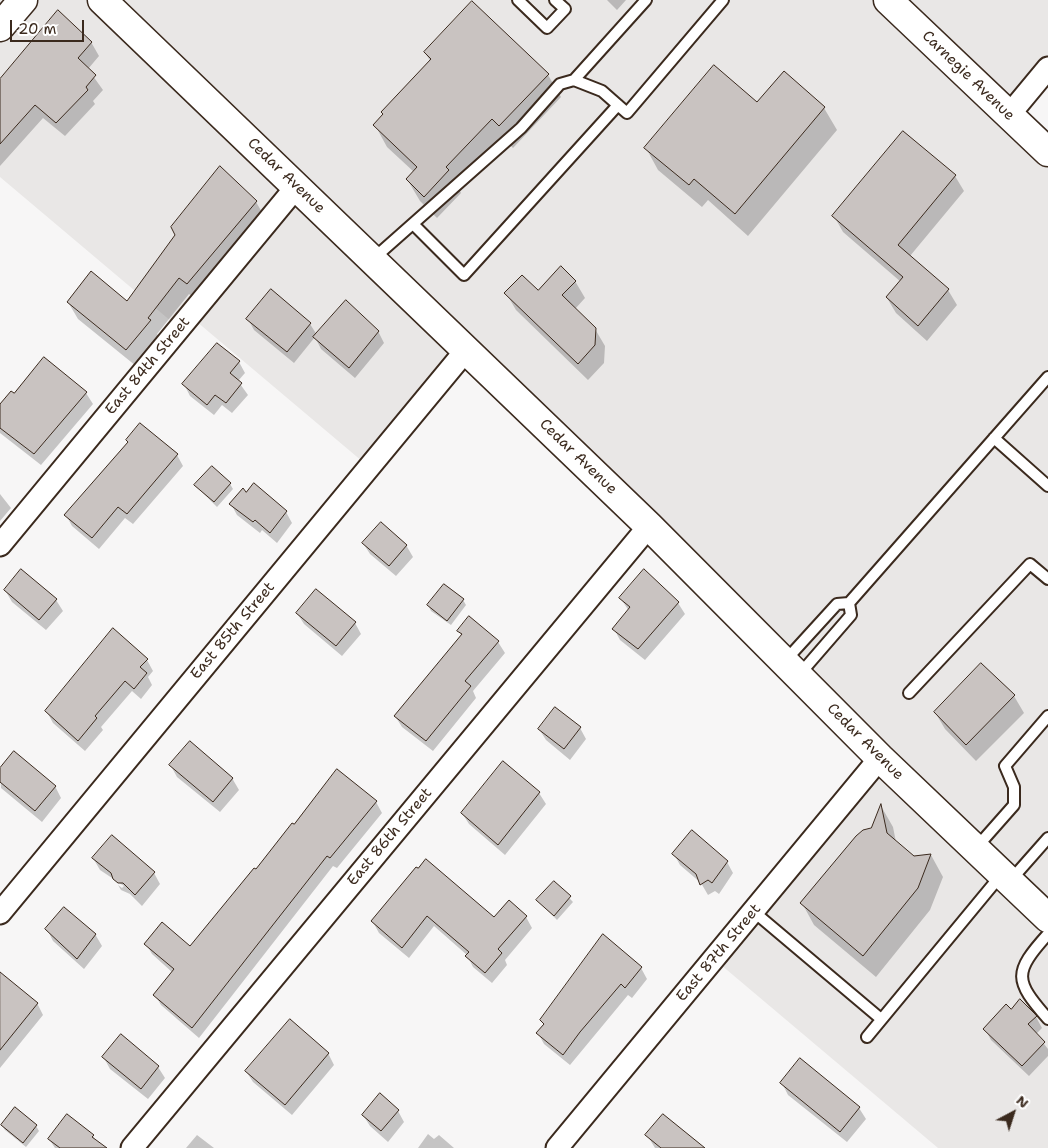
<!DOCTYPE html>
<style>
body{margin:0}
#map{position:relative;width:1048px;height:1148px;overflow:hidden;background:#f7f6f6;font-family:"Shantell Sans",sans-serif}
canvas{display:block}
.north{position:absolute;left:988px;top:1088px;width:50px;height:50px;-webkit-text-stroke:4px #fff;paint-order:stroke;rotate:40deg;font-size:14px;font-weight:700;line-height:20px;text-align:center;color:#3b2a1e}
.north::after{content:'';display:block;margin:auto;width:18px;height:22px;background:#3b2a1e;clip-path:polygon(50% 0,100% 100%,50% 72%,0 100%)}
.scale{position:absolute;left:10px;top:20px;width:74px;height:22px;box-sizing:border-box;border:2px solid #3b2a1e;border-top:0;padding-left:6px;font-size:15px;line-height:18px;white-space:nowrap;color:#3b2a1e;-webkit-text-stroke:4px #fff;paint-order:stroke}
</style>
<div id="map">
<canvas width="1048" height="1148"></canvas>
<div class="north">N</div>
<div class="scale">20 m</div>
</div>
<script>
const c = document.querySelector('canvas').getContext('2d');
c.lineJoin = 'round';
function paint(path, color) { c.fillStyle = color; c.fill(path, 'evenodd'); }
function stroke(path, color, width, dash) { c.strokeStyle = color; c.lineWidth = width; c.lineCap = dash ? 'butt' : 'round'; c.setLineDash(dash || []); c.stroke(path); }
function drawText(font, color, halo, rows, align = 'center') {
  c.font = font + ' "Shantell Sans",sans-serif'; c.lineWidth = 5; c.setLineDash([]); c.textBaseline = 'middle'; c.strokeStyle = halo; c.fillStyle = color; for (const [text, x, y, turn = 0] of rows) {
    c.save(); c.translate(x, y); c.rotate((+turn || 0) * Math.PI / 180); c.textAlign = isNaN(turn) ? turn : align; if (halo) c.strokeText(text, 0, 0); c.fillText(text, 0, 0); c.restore();
  }
}
const built = new Path2D(`
 M0 0H1048V68L1009 115 1048 152V1148H938L714 959 880 758 467 349 369 467 190 316 179 328 0 177Z`);
const shadow = new Path2D(`
 M607 0H626L617 10Z
 M472 3 548 75 561 97 513 148 505 140 459 189 461 193 437 218 420 201 407 179 414 172 387 147 375 125 431 62 425 53Z
 M91 42 99 56 88 69 103 90 93 101 95 104 65 136 43 118 0 166V94Z
 M784 73 824 108 837 130 748 236 708 200 702 207 658 170 646 148 757 104Z
 M955 176 964 191 910 256 948 290 957 305 927 341 896 313 887 298 901 282 843 232 834 216Z
 M256 202 266 219 197 300 189 294 157 334 160 338 136 366 78 319 68 302 128 303Z
 M575 281 585 298 575 309 595 329 605 346 604 363 588 380 516 310 506 293 538 292Z
 M271 291 310 324 317 335 378 331 384 343 355 378 321 349 315 337 294 363 254 330 248 319Z
 M44 359 86 393 93 404 41 465 0 433V406L14 395Z
 M239 362 245 373 238 381 248 395 232 413 222 405 214 415 190 396 184 384Z
 M177 455 183 466 133 524 125 518 99 549 72 526 66 515Z
 M230 484 233 489 217 507 196 486Z
 M247 493 286 512 292 523 277 543 262 530 260 533 237 515 231 504Z
 M0 494 11 508 0 521Z
 M363 543 406 545 413 557 396 576 370 554Z
 M21 571 56 600 63 611 46 630 12 602 5 590Z
 M644 571 678 603 685 614 645 660 620 640 614 629 629 611 621 599Z
 M463 600 466 605 451 625 431 611 428 605Z
 M297 613 355 623 361 634 342 656 304 624Z
 M469 618 498 642 505 653 473 691 476 698 433 751 402 727 395 716 462 636 458 631Z
 M147 660 153 671 148 677 152 685 141 699 132 691 101 727 103 730 85 751 53 723 47 712Z
 M981 665 1014 696 1024 713 976 761 945 729 935 712Z
 M580 728 586 739 570 760 546 740 539 729Z
 M171 766 232 778 239 790 220 812 177 777Z
 M0 770 55 786 61 798 42 822 1 788Z
 M337 771 376 802 382 813 337 868 333 866 199 1038 161 1005 155 995 173 973 152 954 146 944 190 947 294 826Z
 M539 793 546 804 505 855 469 824 462 813Z
 M881 806 893 827 896 842 914 857 931 855 943 877 930 910 876 977 814 925 802 903 872 829Z
 M674 854 727 862 733 873 719 894 715 891 708 895 701 883 680 865Z
 M93 858 154 873 160 884 142 906 130 894 121 890 118 885 122 888 124 886 100 870Z
 M417 869 494 919 526 917 532 928 505 960 507 965 492 983 473 967 467 955 434 926 409 958 379 933 373 922Z
 M554 882 573 902 557 920 538 900Z
 M47 929 95 934 102 946 84 969 53 941Z
 M641 968 647 979 632 998 628 995 570 1065 544 1044 538 1033 544 1025 541 1020Z
 M0 985 37 1003 43 1015 0 1068Z
 M1020 1001 1036 1017 1042 1028 1036 1034 1048 1049V1056L1029 1076 991 1040 985 1029 1011 1011Z
 M328 1053 334 1065 292 1115 253 1082 246 1071Z
 M104 1058 158 1067 165 1078 148 1099 110 1069Z
 M782 1083 859 1108 866 1119 847 1142 788 1095Z
 M398 1111 404 1122 388 1142 370 1126 363 1115Z
 M2 1125 36 1126 39 1131 26 1147 5 1130Z
 M428 1134 434 1139 439 1135 454 1148H418Z
 M197 1135 214 1148H186Z
 M647 1135 701 1148H655Z
 M93 1136 100 1148H55L49 1139Z`);
const building = new Path2D(`
 M472 1 549 74 499 126 492 119 446 167 449 170 424 197 406 179 417 167 373 125 383 114 381 112 431 59 424 52Z
 M58 10 92 42 78 58 96 75 86 87 88 90 56 123 35 105 0 144V79Z
 M714 65 757 102 784 71 825 107 735 214 694 179 689 185 644 148Z
 M903 131 956 175 898 245 949 289 918 326 886 297 903 277 832 216Z
 M220 166 257 201 187 284 179 278 148 318 151 320 126 350 67 302 91 271 127 301 175 235 171 227Z
 M561 266 576 281 562 295 596 328 595 345 578 364 504 293 522 275 538 290Z
 M271 289 311 323 287 352 246 319Z
 M346 300 379 331 349 368 313 337Z
 M217 343 240 361 230 373 242 383 226 403 215 395 207 405 182 384Z
 M44 357 87 392 34 454 0 428V404L11 391 14 393Z
 M140 423 178 454 127 514 118 507 92 538 64 515 128 442 126 440Z
 M212 466 231 483 214 502 194 485Z
 M254 483 287 511 270 533 255 520 253 522 229 504 243 488 246 492Z
 M381 522 407 545 389 566 362 543Z
 M21 569 57 599 39 620 4 590Z
 M644 569 679 602 638 649 612 629 630 607 619 598Z
 M444 584 464 599 447 621 427 605Z
 M316 589 356 622 336 646 296 613Z
 M469 616 499 641 465 681 471 686 426 741 394 716 462 634 457 631Z
 M113 628 148 659 140 667 147 673 134 689 125 681 95 716 97 718 78 741 45 711Z
 M981 663 1015 695 966 745 934 712Z
 M555 707 581 727 564 749 538 729Z
 M190 741 233 778 213 802 169 765Z
 M14 751 56 786 35 811 0 782V768Z
 M503 761 540 792 498 845 461 813Z
 M337 769 377 801 330 858 327 856 192 1028 153 995 174 969 144 944 162 922 190 946 254 868 256 869 292 823 294 824Z
 M881 804 887 833 914 856 931 854 918 888 863 956 800 903 856 836 863 830 871 828Z
 M692 830 728 861 712 883 708 880 700 885 696 874 672 854Z
 M112 835 155 872 135 895 123 883H118L113 879 111 873 92 858Z
 M426 859 494 917 509 900 527 916 498 949 502 953 485 973 465 956 469 952 427 916 402 948 371 921 416 867 418 868Z
 M554 881 571 896 554 916 536 900Z
 M64 907 96 934 77 959 45 929Z
 M603 934 642 967 625 988 621 984 580 1032 563 1055 536 1033 544 1024 540 1020Z
 M0 972 38 1003 0 1050Z
 M1020 999 1037 1016 1028 1024 1045 1042 1022 1066 983 1029 1006 1004 1011 1009Z
 M290 1019 329 1053 285 1105 245 1071Z
 M121 1034 159 1066 141 1089 102 1057Z
 M800 1058 860 1107 840 1132 780 1083Z
 M380 1093 399 1110 381 1131 362 1115Z
 M15 1107 37 1125 23 1143 1 1125Z
 M67 1114 94 1135 92 1137 107 1148H60L48 1139Z
 M663 1114 705 1148H661L645 1135Z`);
const lane = new Path2D(`
 M518 0 547 28 565 9 555 0
 M574 80 602 91 627 113 723 0
 M414 225 464 275 618 105
 M373 259 521 128 560 84 574 80 646 0
 M994 438 1048 486
 M849 603 1048 377
 M785 661 837 604 849 603 851 615 799 675
 M909 693 1030 564 1048 579
 M976 848 1014 805V787L1005 766 1048 716
 M1010 881 1048 838
 M753 911 881 1019
 M1048 934C1013 973 1014 980 1048 1019
 M867 1037 1001 875`);
const street = new Path2D(`
 M1009 115 1048 68
 M0 545 297 186
 M0 913 467 349
 M132 1148 649 526
 M557 1148 880 758`);
const secondary = new Path2D(`
 M102 0 649 526 880 758 1048 918
 M888 0 1048 152
 M0 27 23 0`);
const streetNames = [
 ["Carnegie Avenue",968,76,44],
 ["Cedar Avenue",286,176,44],
 ["East 84th Street",148,366,-50],
 ["Cedar Avenue",578,457,44],
 ["East 85th Street",233,631,-50],
 ["Cedar Avenue",865,742,45],
 ["East 86th Street",390,837,-50],
 ["East 87th Street",719,953,-50]
];
paint(built, '#e9e7e6');
paint(shadow, '#0003');
paint(building, '#c9c3c1');
stroke(building, '#3b2a1e', 1);
stroke(lane, '#3b2a1e', 14);
stroke(street, '#3b2a1e', 25);
stroke(secondary, '#3b2a1e', 31);
stroke(lane, '#fff', 10);
stroke(street, '#fff', 21);
stroke(secondary, '#fff', 28);
drawText('15px', '#3b2a1e', '#fff', streetNames);
</script>
